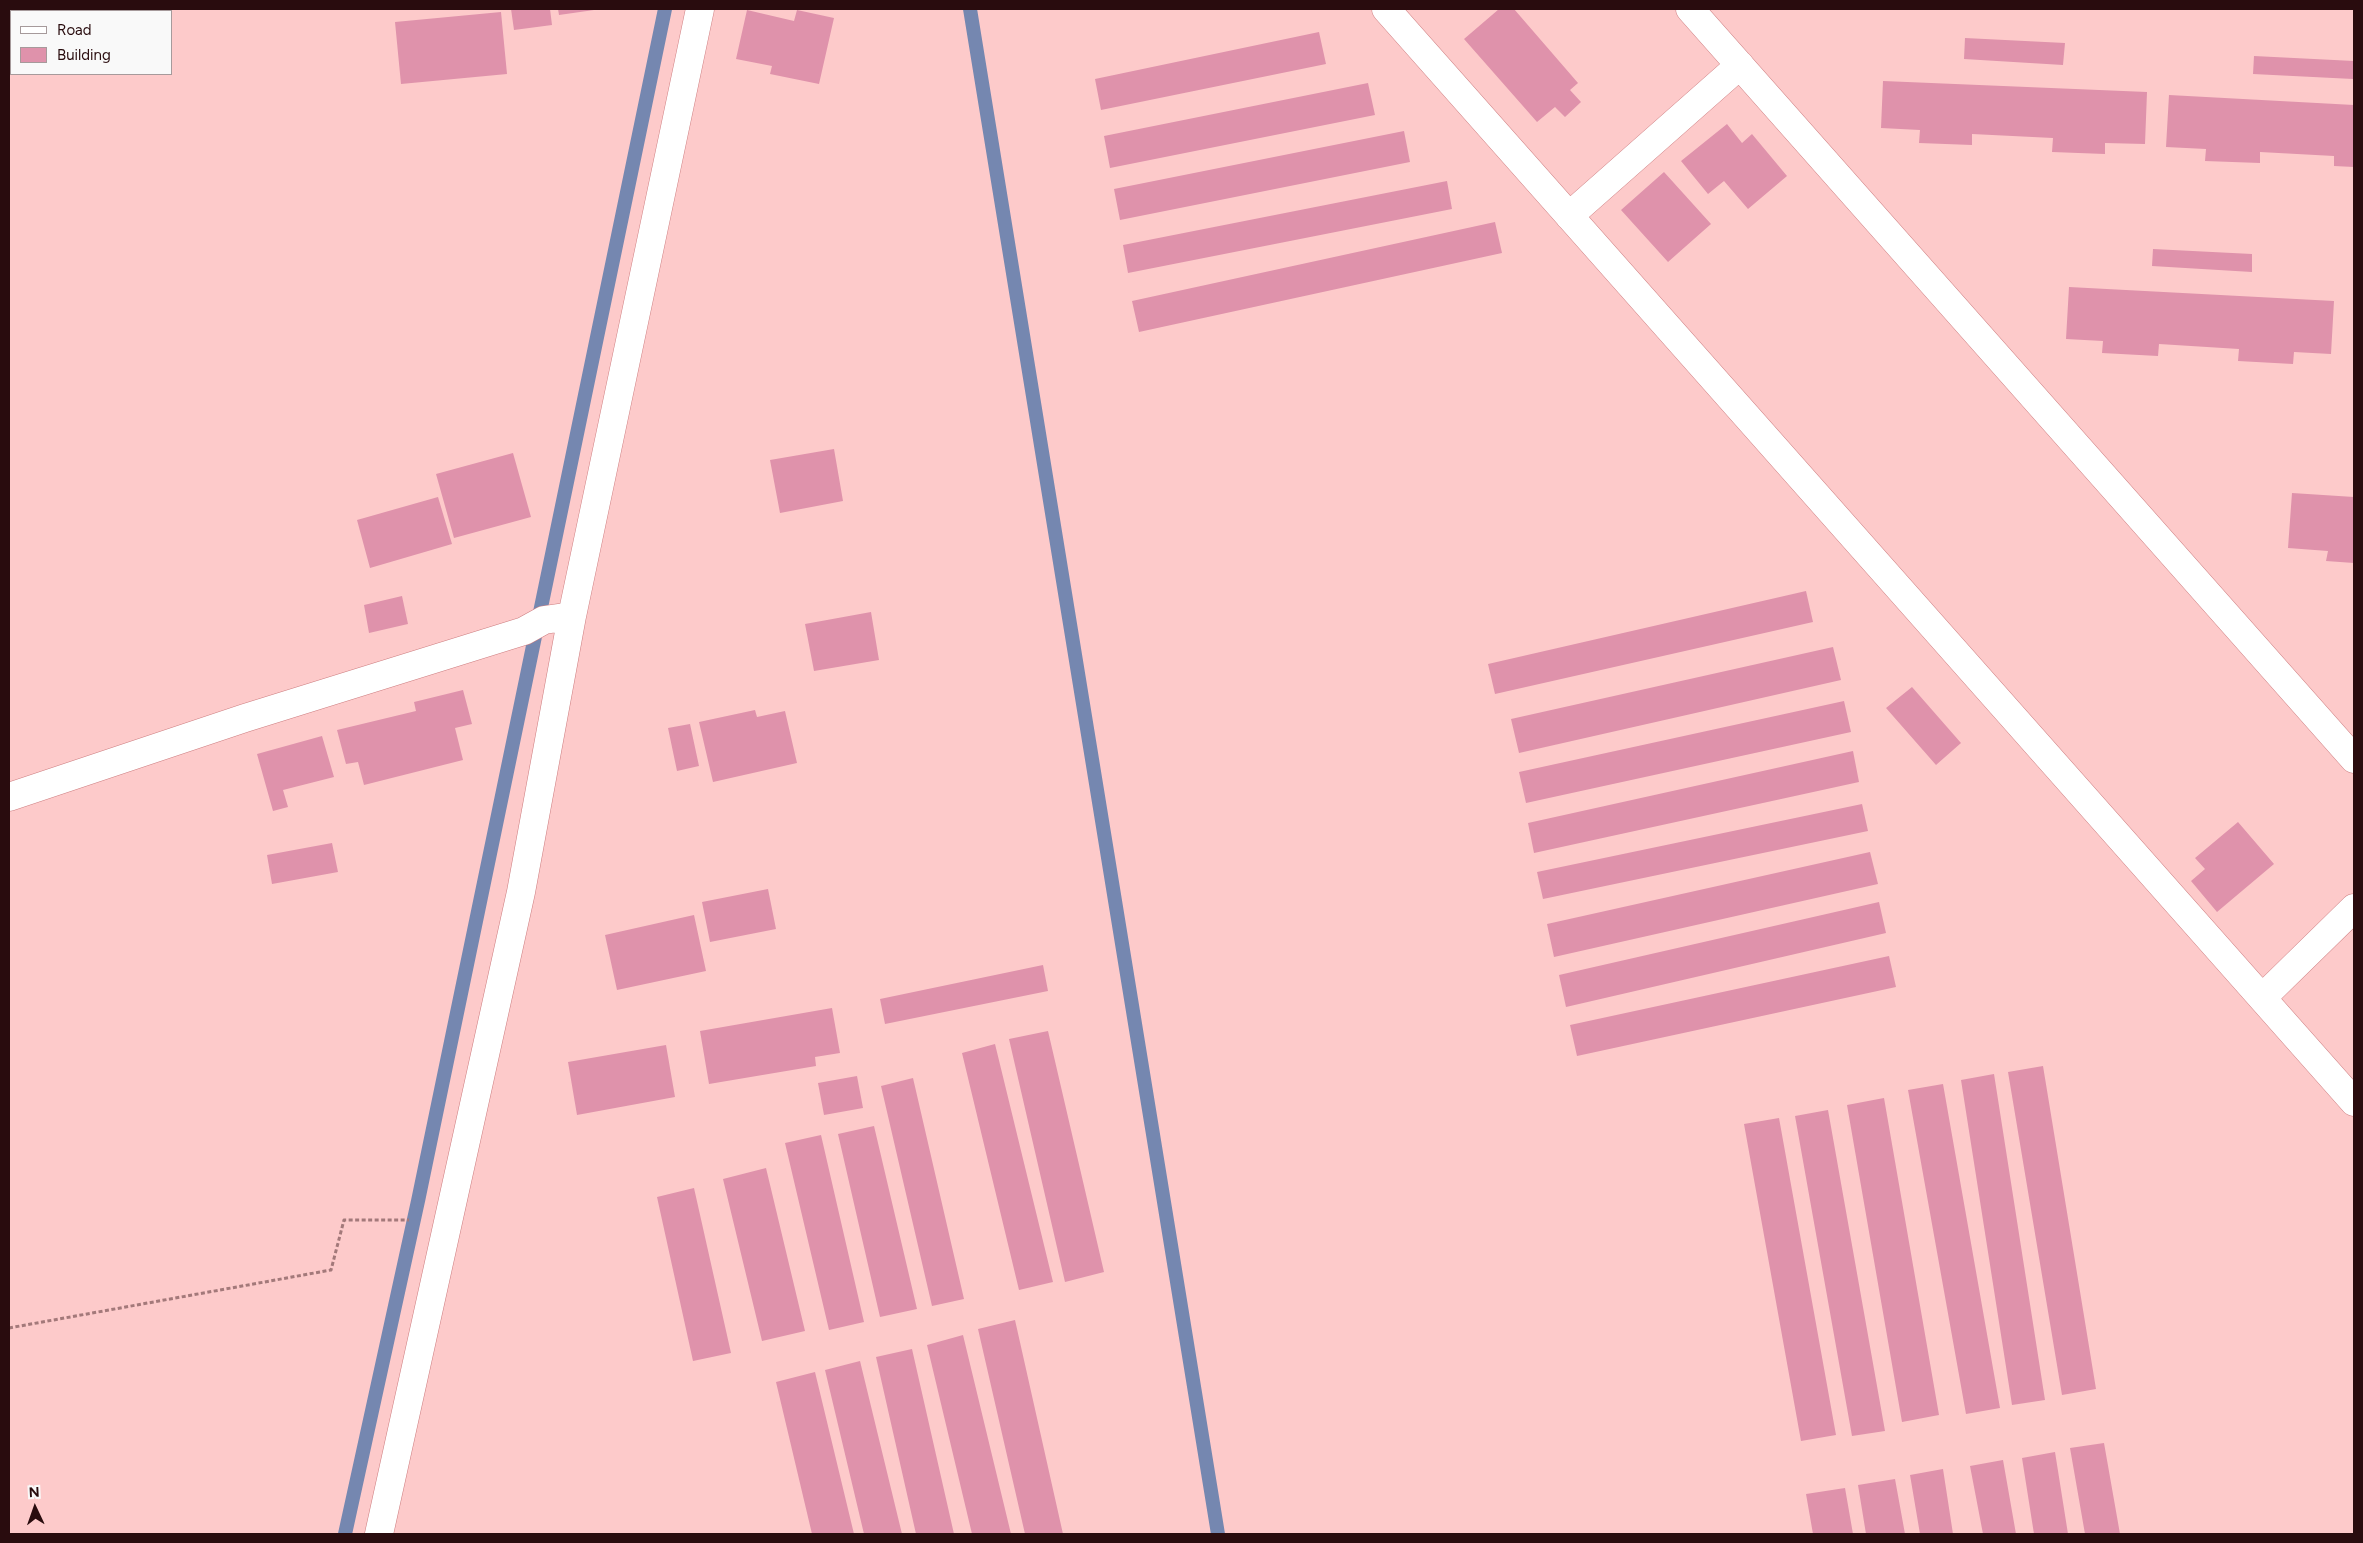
<!DOCTYPE html>
<style>
body{margin:0}
#map{position:relative;width:2363px;height:1543px;overflow:hidden;background:#fdcaca;font-family:Figtree,sans-serif}
canvas{display:block}
.frame{position:absolute;inset:0;border:10px solid #290c0e;pointer-events:none}
.legend{position:absolute;left:10px;top:10px;width:162px;height:65px;box-sizing:border-box;background:#f9f9f9;border:1px solid #a69a9b;margin:0;padding:6px 9px;list-style:none;font-size:15px;color:#290c0e}
.legend li{display:flex;align-items:center;gap:10px;height:25px}
.legend b{width:25px;border:1px solid #a69a9b}
.north{position:absolute;left:10px;top:1483px;width:50px;height:50px;-webkit-text-stroke:4px #f9f9f9;paint-order:stroke;rotate:357deg;font-size:14px;font-weight:700;line-height:20px;text-align:center;color:#290c0e}
.north::after{content:'';display:block;margin:auto;width:18px;height:22px;background:#290c0e;clip-path:polygon(50% 0,100% 100%,50% 72%,0 100%)}
</style>
<div id="map">
<canvas width="2363" height="1543"></canvas>
<div class="frame"></div>
<ul class="legend">
<li><b style="height:6px;background:#fff"></b>Road</li>
<li><b style="height:14px;background:#df92ab"></b>Building</li>
</ul>
<div class="north">N</div>
</div>
<script>
const c = document.querySelector('canvas').getContext('2d');
c.lineJoin = 'round';
function stroke(path, color, width, dash) { c.strokeStyle = color; c.lineWidth = width; c.lineCap = dash ? 'butt' : 'round'; c.setLineDash(dash || []); c.stroke(path); }
function paint(path, color) { c.fillStyle = color; c.fill(path, 'evenodd'); }
const stream = new Path2D(`
 M970 9 1218 1534
 M345 1534 418 1201 665 9`);
const building = new Path2D(`
 M511 9H550L552 25 514 30Z
 M558 9H594V10L559 15Z
 M1499 9H1514L1578 83 1570 90 1581 102 1565 117 1555 107 1537 122 1464 39Z
 M747 10 794 21 797 10 834 18 819 84 770 74 772 66 736 59Z
 M501 12 507 74 401 84 395 22Z
 M1319 32 1326 64 1101 110 1095 79Z
 M1965 38 2065 43 2063 65 1964 59Z
 M2254 56 2354 61 2353 79 2253 74Z
 M1883 81 2147 92 2145 144 2105 143V154L2052 152 2053 138 1972 134V145L1919 143 1920 130 1881 128Z
 M1368 83 1375 115 1110 168 1104 136Z
 M2169 95 2354 105V167L2334 166V156L2260 152V163L2205 161 2206 149 2166 147Z
 M1727 124 1742 143 1752 134 1787 176 1748 209 1724 181 1708 194 1681 161Z
 M1404 131 1410 162 1120 220 1114 189Z
 M1664 172 1711 224 1668 262 1621 210Z
 M1447 181 1452 209 1128 273 1123 245Z
 M1495 222 1502 253 1139 332 1132 301Z
 M2153 249 2252 254V272L2152 266Z
 M2069 287 2334 301 2331 354 2294 352 2293 364 2238 361 2239 349 2159 344 2158 356 2102 353 2103 341 2066 339Z
 M834 449 843 501 780 513 770 460Z
 M513 453 531 517 454 538 436 474Z
 M2292 493 2354 497V563L2326 561 2328 551 2288 548Z
 M438 497 452 544 370 568 357 520Z
 M1806 591 1813 622 1495 694 1488 664Z
 M402 596 408 624 369 633 364 605Z
 M871 612 879 660 814 671 805 624Z
 M1833 647 1841 680 1519 753 1511 719Z
 M1912 687 1961 743 1936 765 1886 708Z
 M463 690 472 724 455 728 463 760 364 785 358 762 346 764 337 730 416 711 414 702Z
 M1844 701 1851 732 1526 803 1519 772Z
 M755 710 757 717 785 711 797 763 713 782 699 722Z
 M690 724 699 766 677 771 668 728Z
 M322 736 334 777 283 790 288 807 273 811 257 754Z
 M1853 751 1859 782 1534 853 1528 823Z
 M1862 804 1868 831 1543 899 1537 872Z
 M2238 822 2274 864 2217 912 2191 881 2205 869 2195 858Z
 M332 843 338 872 272 884 267 855Z
 M1870 852 1878 884 1554 957 1547 924Z
 M768 889 776 929 710 942 702 902Z
 M1879 902 1886 933 1566 1007 1559 975Z
 M694 915 706 971 617 990 605 935Z
 M1889 956 1896 987 1577 1056 1570 1025Z
 M1043 965 1048 991 885 1024 880 999Z
 M832 1008 840 1053 815 1057 816 1066 709 1084 700 1031Z
 M1048 1031 1104 1272 1065 1282 1009 1039Z
 M995 1044 1053 1282 1019 1290 962 1053Z
 M666 1045 675 1097 577 1115 568 1062Z
 M2043 1066 2096 1389 2062 1395 2008 1072Z
 M1994 1074 2045 1400 2012 1405 1961 1080Z
 M857 1076 863 1108 824 1115 818 1083Z
 M913 1078 964 1299 932 1306 881 1086Z
 M1943 1084 2000 1408 1966 1414 1908 1090Z
 M1884 1098 1939 1415 1902 1422 1847 1105Z
 M1828 1110 1885 1431 1852 1436 1795 1116Z
 M1779 1118 1836 1435 1801 1441 1744 1124Z
 M874 1126 917 1309 880 1317 838 1134Z
 M821 1135 864 1322 829 1330 785 1143Z
 M766 1168 805 1331 762 1341 723 1179Z
 M694 1188 731 1353 693 1361 657 1197Z
 M1015 1320 1063 1534H1025L978 1329Z
 M963 1335 1011 1534H972L927 1345Z
 M912 1349 954 1534H916L876 1357Z
 M860 1361 902 1534H864L825 1370Z
 M815 1372 854 1534H812L776 1382Z
 M2104 1443 2120 1534H2085L2070 1448Z
 M2055 1452 2068 1534H2034L2022 1458Z
 M2003 1460 2016 1534H1983L1970 1466Z
 M1943 1469 1953 1534H1920L1910 1475Z
 M1895 1479 1905 1534H1866L1858 1485Z
 M1845 1488 1853 1534H1813L1806 1494Z`);
const path = new Path2D(`
 M9 1328 331 1270 344 1220H409`);
const street = new Path2D(`
 M1386 9 2354 1102
 M1690 9 2354 759
 M1569 216 1740 65
 M9 797 245 718 524 631 544 620 572 616
 M2262 998 2354 908
 M379 1534 521 892 572 616 700 9`);
stroke(stream, '#7587b0', 14);
paint(building, '#df92ab');
stroke(street, '#cd7e80', 29);
stroke(path, '#a3797a', 3, [4, 2.5]);
stroke(street, '#fff', 28);
</script>
